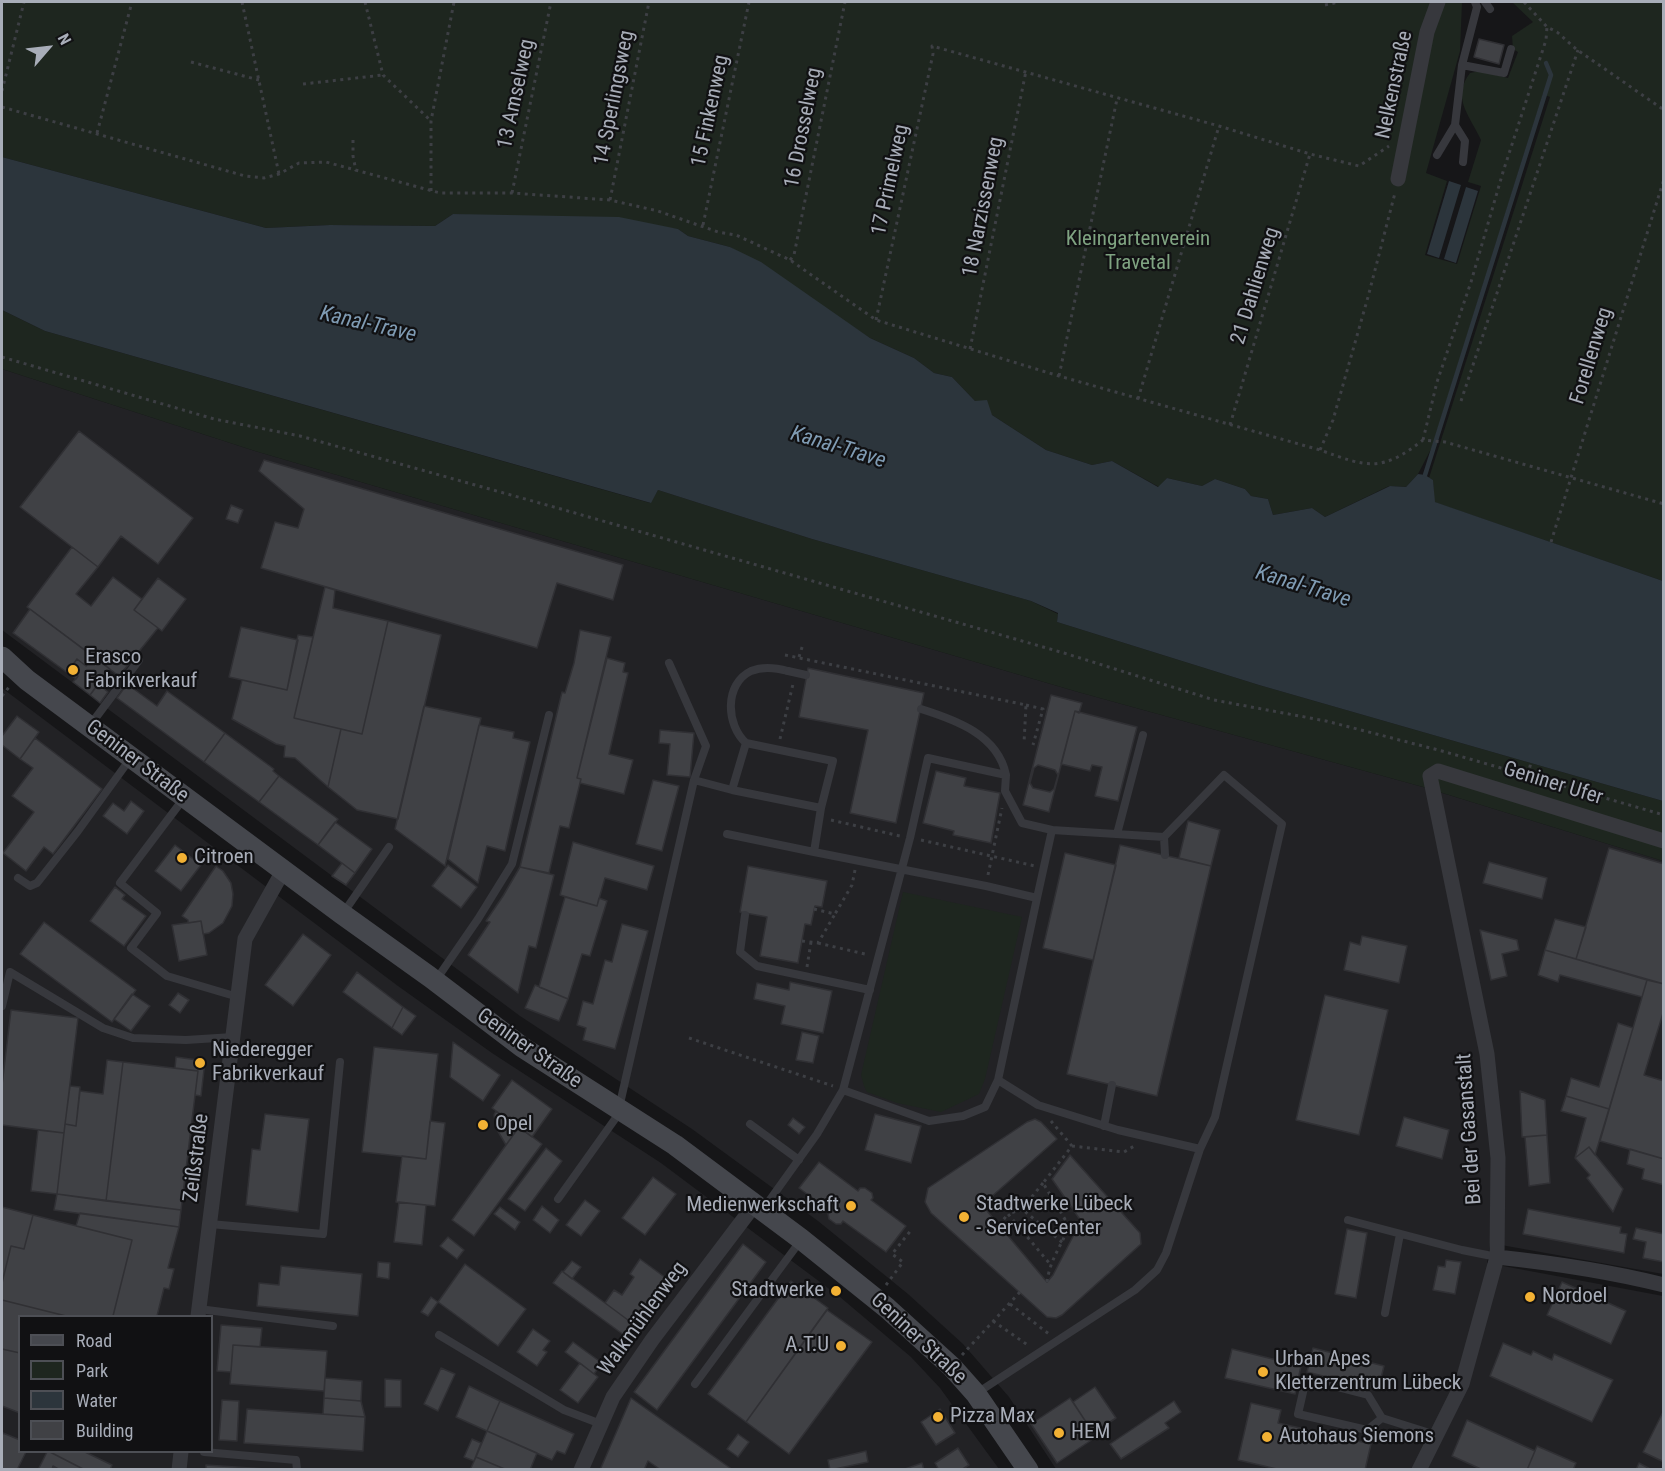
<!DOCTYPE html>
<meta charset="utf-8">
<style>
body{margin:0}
#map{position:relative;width:1665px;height:1471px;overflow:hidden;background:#161618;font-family:"Roboto Condensed",sans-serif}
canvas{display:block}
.frame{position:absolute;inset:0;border:3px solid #a8adb8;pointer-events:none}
.legend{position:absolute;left:18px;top:1315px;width:195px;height:138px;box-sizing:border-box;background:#111113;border:2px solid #4d4f55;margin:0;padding:8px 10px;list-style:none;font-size:18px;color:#a8adb8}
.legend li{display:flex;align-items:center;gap:12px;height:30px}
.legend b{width:30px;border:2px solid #4d4f55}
.north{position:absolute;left:18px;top:18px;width:60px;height:60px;-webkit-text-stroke:4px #111113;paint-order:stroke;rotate:62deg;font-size:16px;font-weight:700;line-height:24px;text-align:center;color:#a8adb8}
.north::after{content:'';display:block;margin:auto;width:21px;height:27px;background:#a8adb8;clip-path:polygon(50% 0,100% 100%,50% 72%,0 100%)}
</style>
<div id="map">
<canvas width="1665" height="1471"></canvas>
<div class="frame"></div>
<ul class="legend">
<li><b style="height:8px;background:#45474d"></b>Road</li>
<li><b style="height:16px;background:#1e261f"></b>Park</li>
<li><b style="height:16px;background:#2c353c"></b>Water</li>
<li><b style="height:16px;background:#404145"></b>Building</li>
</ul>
<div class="north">N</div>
</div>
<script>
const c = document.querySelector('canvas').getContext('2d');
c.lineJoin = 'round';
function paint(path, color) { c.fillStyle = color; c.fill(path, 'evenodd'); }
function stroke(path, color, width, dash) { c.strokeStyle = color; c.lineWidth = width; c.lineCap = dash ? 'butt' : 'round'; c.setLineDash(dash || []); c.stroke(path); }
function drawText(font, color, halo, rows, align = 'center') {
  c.font = font + ' "Roboto Condensed",sans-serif'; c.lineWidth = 4.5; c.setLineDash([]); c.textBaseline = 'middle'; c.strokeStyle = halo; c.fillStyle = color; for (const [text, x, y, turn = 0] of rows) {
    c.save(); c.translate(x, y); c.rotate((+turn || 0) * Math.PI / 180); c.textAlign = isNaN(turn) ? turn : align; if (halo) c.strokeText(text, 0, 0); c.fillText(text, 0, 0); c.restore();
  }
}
const built = new Path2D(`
 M2 369 255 451 1078 692 1423 787 1663 861V1274L1490 1243 1487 1263 1663 1296V1469H1056L1009 1397 963 1344 908 1294 818 1221 692 1129 520 1016 2 630Z
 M2 688 398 986 492 1053 661 1163 840 1297 911 1357 940 1388 999 1469H2ZM20 1316H212V1452H20Z`);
const green = new Path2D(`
 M2 2H1462L1460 51 1426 173 1447 181 1425 255 1457 264 1481 186 1468 182 1481 140C1470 116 1451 98 1470 73L1480 71 1508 78 1518 52 1513 49 1512 36 1533 22 1512 2H1663V581L1434 502 1433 480 1429 478 1550 97 1543 94 1432 447 1418 474 1406 487 1389 486 1325 517 1312 508 1273 515 1268 499 1251 496 1245 489 1215 479 1202 486 1167 478 1159 487 1112 461 1092 465 1046 450 992 415 975 401 952 377 934 373 914 358 870 338 730 247 688 236 678 229 453 214 435 226 330 225 266 228 2 157Z
 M2 310 45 331 650 503 658 490 812 539 1031 601 1058 614 1057 622 1259 685 1663 801V861L1423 787 1078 692 255 451 2 369Z
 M903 892 1022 917 985 1079 979 1094 941 1112 897 1103 867 1092 864 1086 861 1075Z`);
const water = new Path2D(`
 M2 157 266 228 330 225 435 226 453 214 619 217 678 229 688 236 730 247 761 262 870 338 914 358 934 373 952 377 975 401 987 400 992 415 1046 450 1092 465 1112 461 1158 487 1167 478 1202 486 1215 479 1245 489 1251 496 1268 499 1273 515 1312 508 1325 517 1390 486 1406 487 1418 474 1425 475 1433 480 1435 502 1663 581V801L1259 685 1057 622 1058 613 1031 601 812 539 658 490 651 503 45 331 2 310Z
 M1449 181 1461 185 1439 258 1427 254Z
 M1466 187 1478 191 1456 263 1444 259Z`);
const stream = new Path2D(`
 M1425 475 1551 75 1546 63`);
const building = new Path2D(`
 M1479 39 1504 45 1499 64 1474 57Z
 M79 431 193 518 158 564 121 536 98 567 20 507Z
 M264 460 623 565 613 600 557 583 537 648 261 568 275 522 298 528 304 509 259 471Z
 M231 505 243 510 238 523 226 519Z
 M72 547 98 567 76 594 91 606 113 577 142 599 134 610 158 628 119 676 27 607Z
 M158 578 186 599 162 631 134 610Z
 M325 587 335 590 333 608 388 621 362 734 294 718Z
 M30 609 93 656 86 666 77 659 69 670 78 676 76 679 13 633Z
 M388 621 441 635 398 819 357 810 328 787 341 729 362 734Z
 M241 627 298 640 287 690 229 677Z
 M580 630 611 637 577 778 581 779 569 828 560 826 549 873 520 867 562 692 565 693 574 663Z
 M298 635 313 637 294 718 341 729 328 787 295 758 284 757 285 746 276 744 232 719 242 680 287 690Z
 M93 656 110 669 90 695 73 682 78 676 69 670 77 659 86 666Z
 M607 658 625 663 623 672 628 673 609 754 633 760 624 794 580 783 581 779 577 778Z
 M808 668 924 693 896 823 850 813 868 730 799 717Z
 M98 684 108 692 100 703 90 695Z
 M127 684 157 706 167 691 225 733 204 762 117 698Z
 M1051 695 1082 703 1079 713 1075 711 1049 812 1023 805Z
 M424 706 481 718 445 866 395 829Z
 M1075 711 1137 727 1118 801 1095 796 1102 767 1092 765 1090 771 1061 764Z
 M17 716 39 732 20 759 2 745V736Z
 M479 725 514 732 513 738 530 742 505 851 487 846 478 883 448 859Z
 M660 730 694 733 690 777 667 775 670 744 659 743Z
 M225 733 274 769 273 771 279 776 259 802 204 762Z
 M35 738 102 789 53 854 44 847 26 871 3 853 34 812 12 796 33 768 20 759Z
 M1038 765 1055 770 1058 775 1054 789 1050 792 1033 788 1030 783 1034 768Z
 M936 771 966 778 964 786 1000 793 991 843 953 835 954 831 923 823Z
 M279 776 338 819 318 845 259 802Z
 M653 780 679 786 662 851 636 844Z
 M131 801 144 811 127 834 103 816 113 803 124 811Z
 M1188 821 1220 830 1211 866 1179 858Z
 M335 822 372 849 355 873 318 845Z
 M573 842 654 866 647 890 605 878 597 906 560 895Z
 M175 845 201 865 181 891 155 871Z
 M1120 845 1211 866 1157 1096 1067 1074Z
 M1609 848 1664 864V984L1576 959Z
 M1065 853 1116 865 1093 960 1043 948Z
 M1489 862 1547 878 1542 899 1483 883Z
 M342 863 355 873 346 885 332 876Z
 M448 865 477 887 461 908 432 886Z
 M216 866 223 871 231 883 233 894 232 906 223 923 209 933 203 934 201 921 188 923V920L182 916Z
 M748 866 827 881 822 907 815 906 811 925 805 924 798 963 760 956 767 917 740 912Z
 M520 867 554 875 536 948 529 946 518 993 468 955 490 922 486 921 503 896Z
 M115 887 125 895 122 899 146 916 124 946 90 921Z
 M565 897 597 906 599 898 607 901 590 956 582 954 568 999 539 987Z
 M1555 919 1586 927 1576 959 1545 950Z
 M201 921 207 955 179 961 172 925Z
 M44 922 136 990 112 1022 20 954Z
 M622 924 648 931 615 1049 583 1040 586 1028 577 1025 583 1001 593 1004 605 960 612 962Z
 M1480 930 1517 940 1519 950 1502 954 1507 976 1491 980Z
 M303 934 331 955 293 1006 265 985Z
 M1362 936 1407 946 1399 983 1344 970 1350 942 1360 945Z
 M1545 950 1647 980 1642 997 1560 975 1558 982 1538 975Z
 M357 972 403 1007 392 1028 343 992Z
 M1647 980 1664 984V1010L1644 1075 1664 1081V1159L1600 1141Z
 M790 982 832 991 823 1033 781 1024 785 1006 754 999 757 983 789 990Z
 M535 985 568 999 559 1021 525 1008Z
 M178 993 189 1000 180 1013 169 1005Z
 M132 994 150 1006 131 1031 114 1019Z
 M1325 995 1388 1010 1359 1135 1296 1120Z
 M403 1007 416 1016 402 1035 392 1028Z
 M11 1010 78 1018 64 1133 2 1125V1085Z
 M1618 1023 1633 1028 1609 1109 1566 1096 1571 1078 1599 1087Z
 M802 1032 819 1036 813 1063 796 1060Z
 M453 1042 500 1075 483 1101 450 1077Z
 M374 1047 438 1054 426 1159 362 1152Z
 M176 1057 205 1061 201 1096 195 1095 198 1071 175 1068Z
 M107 1060 123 1062 106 1201 57 1194 65 1124 76 1126 80 1091 103 1094Z
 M123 1062 198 1071 181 1210 106 1201Z
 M512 1080 552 1109 532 1137 492 1108Z
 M70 1086 80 1087 76 1126 65 1124Z
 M1520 1091 1545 1100 1547 1135 1522 1137Z
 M1566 1096 1609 1109 1595 1155 1589 1147 1575 1158 1586 1118 1561 1111Z
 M496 1111 519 1127 506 1145 496 1128 494 1115Z
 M265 1114 309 1119 298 1212 246 1205 252 1149 260 1150Z
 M875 1114 921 1126 911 1163 865 1150Z
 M1404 1117 1449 1130 1442 1159 1396 1146Z
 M793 1118 805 1127 799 1134 788 1125Z
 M1035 1119 1041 1122 1057 1139 982 1205 1047 1282 1053 1275 1081 1221 1052 1179 1070 1155 1140 1233 1141 1244 1062 1315 1056 1318 1047 1317 931 1213 925 1202 928 1188 1027 1122Z
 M430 1121 445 1123 435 1206 396 1202 402 1156 426 1159Z
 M519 1127 542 1144 474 1236 452 1220Z
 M38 1130 64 1133 57 1194 31 1191Z
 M1547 1135 1550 1183 1529 1186 1525 1137Z
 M1589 1147 1623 1189 1613 1212 1587 1178 1590 1175 1575 1158Z
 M546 1148 562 1161 525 1211 508 1199Z
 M1630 1149 1664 1159V1185L1642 1179 1644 1169 1627 1164Z
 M819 1162 858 1191 860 1188H865L872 1193 873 1198 871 1200 906 1226 886 1252 843 1221 841 1224H836L829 1219 828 1214 830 1211 799 1188Z
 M653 1177 676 1194 645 1235 622 1218Z
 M57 1194 181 1210 179 1227 54 1210Z
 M585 1200 600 1211 581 1236 566 1225Z
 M399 1202 426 1205 422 1245 394 1242Z
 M542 1206 559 1220 550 1233 533 1220Z
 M2 1207 33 1215 24 1249 11 1246 2 1283Z
 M500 1207 520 1222 515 1230 494 1214Z
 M1528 1209 1621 1227 1620 1233 1627 1234 1624 1253 1523 1234Z
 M80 1213 179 1227 168 1268 174 1269 169 1289 164 1288 157 1316H113L132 1240 76 1226Z
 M33 1215 132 1240 113 1316H66L2 1300V1283L11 1246 24 1249Z
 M1636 1228 1664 1234V1262L1643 1258 1646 1242 1633 1239Z
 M1347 1229 1367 1233 1356 1298 1335 1294Z
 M448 1237 464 1250 457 1259 440 1246Z
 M743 1244 766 1262 657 1410 634 1392Z
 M640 1259 670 1281 636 1326 605 1303 614 1290 622 1295 634 1277 630 1274Z
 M1446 1260 1461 1262 1455 1294 1433 1290 1438 1266 1445 1267Z
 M572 1261 581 1267 572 1279 563 1272Z
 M378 1262 390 1263 389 1279 377 1277Z
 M465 1264 526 1309 498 1346 438 1302Z
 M281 1266 362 1274 358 1316 257 1306 259 1283 279 1285Z
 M562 1271 636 1326 628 1338 553 1283Z
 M791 1281 828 1308 746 1422 708 1394Z
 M1562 1282 1626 1311 1611 1344 1547 1315Z
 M431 1297 438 1302 428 1316 421 1312Z
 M2 1300 66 1316H20V1353L2 1349Z
 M827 1310 872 1342 789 1454 746 1422Z
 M221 1325 262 1328 260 1347 233 1345 231 1372 217 1371Z
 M533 1329 550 1341 543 1350 547 1352 537 1366 517 1352Z
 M573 1342 602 1363 594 1374 565 1352Z
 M1503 1343 1531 1355 1533 1351 1552 1360 1554 1354 1613 1380 1592 1422 1490 1376Z
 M233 1345 327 1351 324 1391 230 1384Z
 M1313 1348 1384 1366 1378 1390 1307 1372Z
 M2 1349 20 1353V1413L2 1406Z
 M1232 1349 1301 1366 1295 1394 1225 1378Z
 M580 1363 598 1377 578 1403 560 1390Z
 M441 1368 455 1374 438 1411 424 1404Z
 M325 1378 362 1381 361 1401 324 1398Z
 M385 1379 401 1380V1407H385Z
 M469 1386 500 1401 487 1431 456 1417Z
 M1095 1387 1116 1418 1093 1433 1073 1402Z
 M324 1398 361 1401 365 1417 323 1414Z
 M631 1398 733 1470H661L648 1461 644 1470H600Z
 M1070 1398 1096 1437 1057 1463 1031 1424Z
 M222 1400 239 1401 237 1441 219 1440Z
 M500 1401 574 1434 565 1454 557 1451 552 1460 487 1431Z
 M1174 1401 1181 1412 1165 1423 1169 1428 1121 1459 1110 1444Z
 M1251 1403 1281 1410 1278 1423 1371 1444 1365 1470H1281L1238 1460Z
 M247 1409 365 1417 363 1451 244 1443Z
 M940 1409 955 1433 936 1445 921 1422Z
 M1664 1410V1462L1643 1452Z
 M1467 1420 1535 1451 1527 1470H1483L1452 1456Z
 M487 1431 537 1453 530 1470H507L476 1457Z
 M3 1433 20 1440V1452H26L17 1470H2V1436Z
 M738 1434 749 1442 738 1457 727 1449Z
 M472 1439 481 1443 474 1461 464 1457Z
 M1537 1446 1576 1463 1573 1470H1527Z
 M958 1448 969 1465 961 1470H939L935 1463Z
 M866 1451 868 1462 830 1470 828 1460Z
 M47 1452H50L85 1470H60L53 1466 52 1470H38Z
 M50 1452H85L112 1465 110 1470H85Z
 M476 1457 507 1470H470Z
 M922 1463 924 1470H905V1469Z
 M1639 1463 1652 1470H1636Z
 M206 1465 266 1469V1470H206Z`);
const path = new Path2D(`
 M242 2 279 174
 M365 2 383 75 431 121
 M1524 2 1547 27 1557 32 1576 49 1664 110
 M1325 5 1339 2
 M191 62 259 80
 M303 84 383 75
 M2 91 24 2
 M2 107 245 176 264 178 279 174 299 163 326 162 440 193H512L610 200 658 211 718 232 736 235 790 260 876 320 1059 376 1320 450C1367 467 1381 473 1423 440L1445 442 1664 504
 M97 133 132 2
 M353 140V156L356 171
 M431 191V121L454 2
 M512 193 551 2
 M610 200 649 2
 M703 225 749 2
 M790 260 794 255 845 2
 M876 320 933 54 932 46 1219 126 1310 154 1359 166 1389 146
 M970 349 1026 71
 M2 357 214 419 300 436 561 509 1064 653 1214 700 1326 721 1442 751 1664 815
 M1059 376 1117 99
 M1138 399 1219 126
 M1461 401 1578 50
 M1230 425 1310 154
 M1423 440 1437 382 1471 282 1503 172 1546 40 1547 27
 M1320 450 1333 420 1368 297 1395 193
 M1551 542 1664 179
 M785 655 1026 705 1024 743
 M799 657 803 644
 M2 696 9 687
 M1026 705 1043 709 1033 745
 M780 739 793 684
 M1528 775 1531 762
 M831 820 900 836
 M921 840 1035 866
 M988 875 1002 808
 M814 909 835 914 852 885 855 870
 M802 941 818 943 835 914
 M818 943 869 955
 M807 967 811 942
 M689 1038 833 1086
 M1072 1146 1124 1152 1136 1145
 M1043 1183 1022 1209 1063 1243
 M1022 1209 1008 1214 1050 1264
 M999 1225 1008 1214
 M1047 1282C1050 1259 1061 1247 1069 1226L1043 1183 1072 1146 1051 1121
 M886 1285 903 1262 892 1254 912 1229
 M1010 1304 1049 1334
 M993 1321 1029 1346
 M962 1355 1020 1292`);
const service = new Path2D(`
 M1485 2 1490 9
 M1462 65 1504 73 1511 49
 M1455 125 1465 141 1463 162
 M1437 155 1455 125 1462 65 1477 7 1475 2
 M921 709C956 720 998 735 1006 775
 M91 724 139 660
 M746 743C726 725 724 684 751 671 763 666 777 668 788 671
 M694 780 732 790 821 808 833 761 746 743 732 790
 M184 798 120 883 157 913 131 948 167 976 238 997
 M1052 830 1164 837
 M727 834 814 852 821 808
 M1117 834 1143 735
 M814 852 986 886 1037 898 998 1080
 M18 878 30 886 37 883 78 831 130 759
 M344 912 389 847
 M745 915 740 952 757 966 870 990
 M436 980 478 919 512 864 549 715
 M2 1006 10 972 103 1028 133 1038 186 1040 233 1037
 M843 1090 929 1121 963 1116 985 1107 998 1080 1038 1105 1118 1130 1200 1149
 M619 1108 694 780 706 746 669 663
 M750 1124 799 1160
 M1104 1126 1112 1085
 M558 1199 620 1112
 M764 1208 817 1134 843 1090 910 838 928 758 1006 775 1005 791 1022 823 1052 830 1037 898
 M1348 1220 1462 1250 1497 1257
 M210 1224 323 1234 340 1062
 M199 1309 333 1326
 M1385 1313 1400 1234
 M439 1335 564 1410 601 1424
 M1306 1379 1368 1395 1382 1418 1367 1430 1298 1414Z
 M695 1384 801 1240
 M977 1393 1135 1290 1157 1270 1166 1253 1200 1149 1215 1117 1282 824 1224 775 1164 837 1165 855
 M1382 1418 1436 1435
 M204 1452 296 1460 297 1470`);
const minor = new Path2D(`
 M1398 179 1427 32 1438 2
 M1497 1257C1553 1263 1608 1271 1664 1285
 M198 1316 245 939 283 871
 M179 1470 181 1452
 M581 1470 613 1397 652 1340 755 1204
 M1419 1470 1462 1384 1497 1257 1498 1158 1487 1054 1430 776 1438 771 1664 841`);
const secondary = new Path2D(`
 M2 657 27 680 342 914 430 977 522 1047 675 1145 801 1239 887 1308 952 1367 976 1394 1028 1470`);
const serviceBridge = new Path2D(`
 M788 671 806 675`);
const markers = [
 [73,670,6,"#f2b134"],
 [182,858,6,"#f2b134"],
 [200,1063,6,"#f2b134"],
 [483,1125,6,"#f2b134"],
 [851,1206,6,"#f2b134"],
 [964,1217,6,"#f2b134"],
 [836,1291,6,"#f2b134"],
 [1530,1297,6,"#f2b134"],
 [841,1346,6,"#f2b134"],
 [1263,1372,6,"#f2b134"],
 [938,1417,6,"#f2b134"],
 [1059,1433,6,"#f2b134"],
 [1267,1437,6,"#f2b134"]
];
const streetNames = [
 ["Nelkenstraße",1395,85,-78],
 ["13 Amselweg",517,94,-78],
 ["14 Sperlingsweg",615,98,-79],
 ["15 Finkenweg",711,111,-78],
 ["16 Drosselweg",804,128,-79],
 ["17 Primelweg",891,180,-78],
 ["18 Narzissenweg",984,207,-79],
 ["21 Dahlienweg",1256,286,-73],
 ["Forellenweg",1592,356,-73],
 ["Geniner Straße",137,762,37],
 ["Geniner Ufer",1553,784,17],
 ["Geniner Straße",529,1049,35],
 ["Bei der Gasanstalt",1470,1129,-94],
 ["Zeißstraße",197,1158,-83],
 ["Walkmühlenweg",643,1319,-54],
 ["Geniner Straße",918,1339,43]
];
const parkNames = [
 ["Kleingartenverein",1138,240],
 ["Travetal",1138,264]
];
const poiNames = [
 ["Erasco",85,658],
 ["Fabrikverkauf",85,682],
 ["Citroen",194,858],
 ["Niederegger",212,1051],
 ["Fabrikverkauf",212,1075],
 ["Opel",495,1125],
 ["Stadtwerke Lübeck",976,1205],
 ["- ServiceCenter",976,1229],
 ["Medienwerkschaft",839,1206,"right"],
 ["Stadtwerke",824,1291,"right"],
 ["Nordoel",1542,1297],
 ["A.T.U",829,1346,"right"],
 ["Urban Apes",1275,1360],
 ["Kletterzentrum Lübeck",1275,1384],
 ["Pizza Max",950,1417],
 ["HEM",1071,1433],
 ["Autohaus Siemons",1279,1437]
];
const waterNames = [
 ["Kanal-Trave",368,325,13],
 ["Kanal-Trave",838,448,17],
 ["Kanal-Trave",1303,587,17]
];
paint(built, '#222225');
paint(green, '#1e261f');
paint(water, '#2c353c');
stroke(stream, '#2c353c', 4.5);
paint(building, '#404145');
stroke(building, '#303034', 1.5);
stroke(path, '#3d3f44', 3, [3, 4.5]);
stroke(service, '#37383d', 8);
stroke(minor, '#37383d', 15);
stroke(secondary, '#45474d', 21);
stroke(serviceBridge, '#37383d', 8);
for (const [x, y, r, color] of markers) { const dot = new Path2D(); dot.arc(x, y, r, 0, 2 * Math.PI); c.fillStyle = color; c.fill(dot); stroke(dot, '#111113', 2); }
drawText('21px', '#a8adb8', '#111113', streetNames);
drawText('21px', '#7fa381', '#111113', parkNames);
drawText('21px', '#a8adb8', '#111113', poiNames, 'left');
drawText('italic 22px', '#7f9bb3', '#111113', waterNames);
</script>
